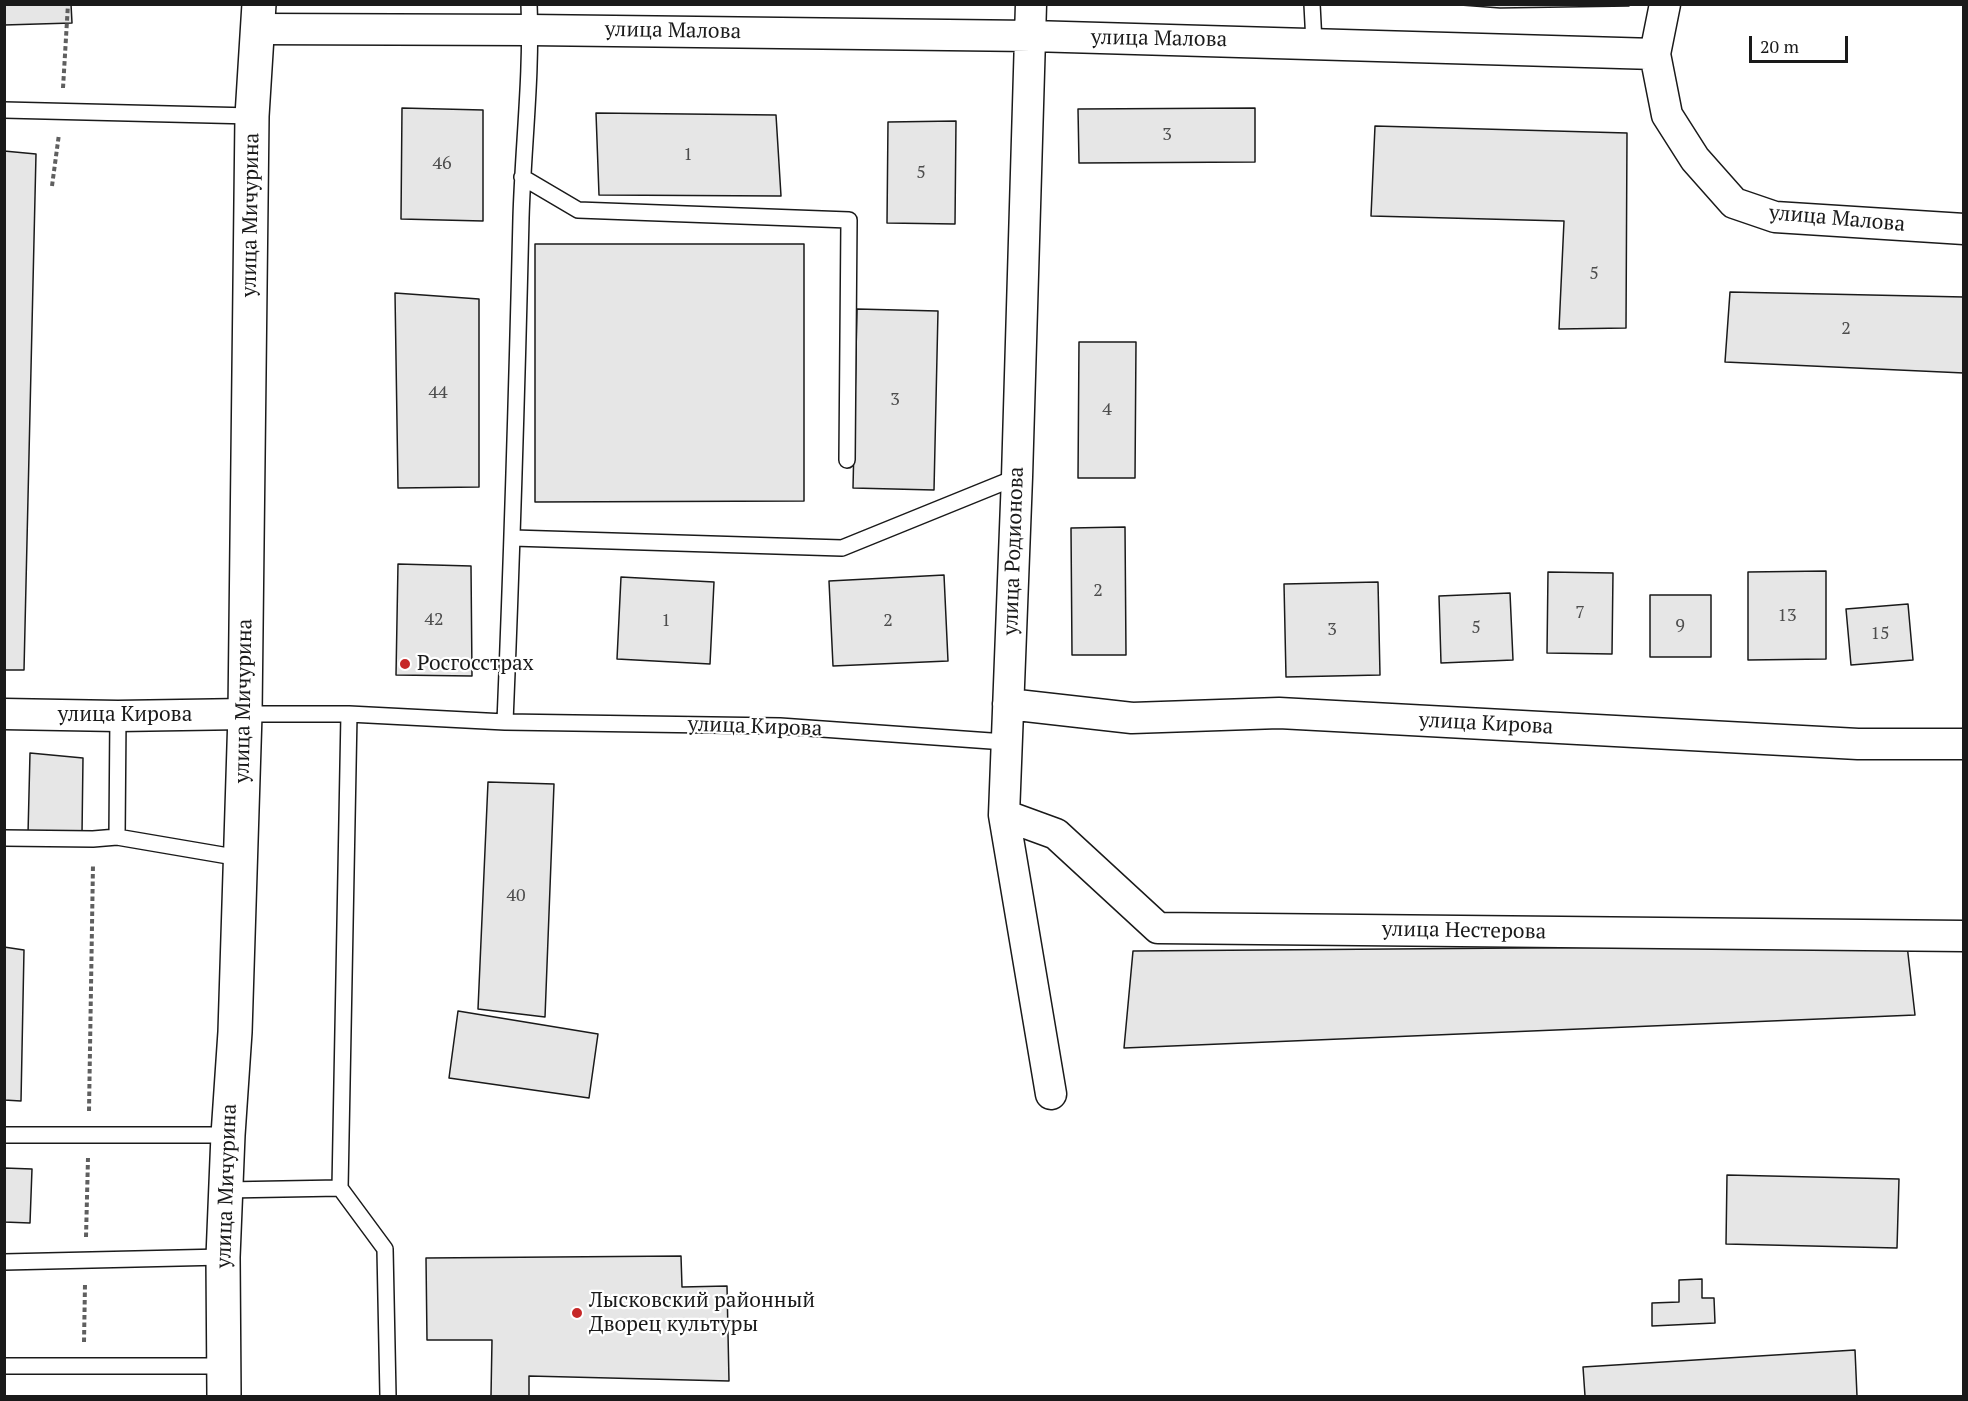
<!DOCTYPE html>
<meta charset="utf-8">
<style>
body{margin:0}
#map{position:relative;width:1968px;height:1401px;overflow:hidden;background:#fff;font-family:"PT Serif",serif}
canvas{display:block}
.frame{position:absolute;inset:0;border:6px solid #1a1a1a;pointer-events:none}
.scale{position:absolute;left:1749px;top:36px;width:99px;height:27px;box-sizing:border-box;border:3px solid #1a1a1a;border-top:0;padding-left:8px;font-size:18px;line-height:21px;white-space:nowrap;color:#1a1a1a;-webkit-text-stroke:4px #fff;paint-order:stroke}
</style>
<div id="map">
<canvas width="1968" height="1401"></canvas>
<div class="frame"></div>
<div class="scale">20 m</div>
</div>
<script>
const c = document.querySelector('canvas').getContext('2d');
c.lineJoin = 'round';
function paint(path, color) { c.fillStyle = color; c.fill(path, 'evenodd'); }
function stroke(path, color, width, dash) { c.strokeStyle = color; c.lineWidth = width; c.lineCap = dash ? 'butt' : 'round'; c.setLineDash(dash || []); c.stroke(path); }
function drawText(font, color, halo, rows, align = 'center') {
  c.font = font + ' "PT Serif",serif'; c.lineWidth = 4.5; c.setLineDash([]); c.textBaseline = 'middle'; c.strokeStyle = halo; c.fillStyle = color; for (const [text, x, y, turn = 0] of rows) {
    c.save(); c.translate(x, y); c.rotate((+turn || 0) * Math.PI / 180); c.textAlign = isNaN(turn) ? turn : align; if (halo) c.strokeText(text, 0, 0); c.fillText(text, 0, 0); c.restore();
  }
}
const building = new Path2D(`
 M4 4H71L72 23 4 25Z
 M1447 4H1629V6L1500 8Z
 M402 108 483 110V221L401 219Z
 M1255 108V162L1079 163 1078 109Z
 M596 113 776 115 781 196 599 195Z
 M956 121 955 224 887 223 888 122Z
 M1375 126 1627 133 1626 328 1559 329 1564 221 1371 216Z
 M4 151 36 154 24 670H4Z
 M535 244H804V501L535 502Z
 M1730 292 1964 297V373L1725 362Z
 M395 293 479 299V487L398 488Z
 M857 309 938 311 934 490 853 488Z
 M1079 342H1136L1135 478H1078Z
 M1125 527 1126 655H1072L1071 528Z
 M398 564 471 566 472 676 396 675Z
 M1826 571V659L1748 660V572Z
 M1548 572 1613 573 1612 654 1547 653Z
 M944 575 948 661 833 666 829 581Z
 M621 577 714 582 710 664 617 659Z
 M1378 582 1380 675 1286 677 1284 584Z
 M1510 593 1513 660 1441 663 1439 596Z
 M1650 595H1711V657H1650Z
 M1908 604 1913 660 1851 665 1846 609Z
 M30 753 83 758 82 834H28Z
 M488 782 554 784 545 1017 478 1009Z
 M1907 945 1915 1015 1124 1048 1133 951Z
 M4 947 24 950 21 1101 4 1100Z
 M458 1011 598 1034 589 1098 449 1078Z
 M4 1168 32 1169 30 1223 4 1222Z
 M1727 1175 1899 1179 1897 1248 1726 1244Z
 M681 1256 682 1287 727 1286 729 1381 529 1376V1396H491L492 1340H427L426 1258Z
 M1702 1279V1298H1714L1715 1323 1652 1326V1303L1679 1302V1280Z
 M1855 1350 1857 1396H1585L1583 1367Z`);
const path = new Path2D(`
 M63 88 68 4
 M52 186 59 134
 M89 1111 93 864
 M86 1237 88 1158
 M84 1342 85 1284`);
const service = new Path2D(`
 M1312 4 1314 43
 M4 110 252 116
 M522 177 578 210 849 220 847 460
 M513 538 842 548 1017 477
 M245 714H349L505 722C512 554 517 386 521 218 523 147 532 75 529 4
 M505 722 780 726 1005 742
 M117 837 118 716
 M4 838 93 839 117 837 240 858
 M4 1135H228
 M340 1188 349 714
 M226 1190 340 1188 385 1249 388 1396
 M4 1262 223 1257
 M4 1366H224`);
const minor = new Path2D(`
 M1031 4 1017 477 1004 815 1051 1094
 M258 29 530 30 1031 36 1655 54 1667 115 1695 159 1734 203 1775 217 1964 229
 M1655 54 1665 4
 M1008 704 1132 718 1279 713 1858 744H1964
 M4 714 118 716 245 714
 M1004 815 1056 834 1158 928 1964 936`);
const secondary = new Path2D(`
 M224 1396 223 1257 228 1135 235 1032 245 714 252 116 259 4`);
const markers = [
 [405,664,6,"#c62828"],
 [577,1313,6,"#c62828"]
];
const numberNames = [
 ["3",1167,135],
 ["1",688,155],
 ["46",442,164],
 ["5",921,173],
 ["5",1594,274],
 ["2",1846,329],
 ["44",438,393],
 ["3",895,400],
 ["4",1107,410],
 ["2",1098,591],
 ["7",1580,613],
 ["13",1787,616],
 ["42",434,620],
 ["1",666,621],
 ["2",888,621],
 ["9",1680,626],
 ["5",1476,628],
 ["3",1332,630],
 ["15",1880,634],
 ["40",516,896]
];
const streetNames = [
 ["улица Малова",673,31,1],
 ["улица Малова",1159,39,1],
 ["улица Мичурина",251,215,-89],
 ["улица Малова",1837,219,5],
 ["улица Родионова",1014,551,-88],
 ["улица Мичурина",244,701,-89],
 ["улица Кирова",125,715],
 ["улица Кирова",1486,724,3],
 ["улица Кирова",755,727,2],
 ["улица Нестерова",1464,931,1],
 ["улица Мичурина",227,1186,-88]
];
const poiNames = [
 ["Росгосстрах",417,664],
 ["Лысковский районный",589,1301],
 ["Дворец культуры",589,1325]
];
paint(building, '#e6e6e6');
stroke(building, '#1a1a1a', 1.5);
stroke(service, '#1a1a1a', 18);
stroke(minor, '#1a1a1a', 33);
stroke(secondary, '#1a1a1a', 36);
stroke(path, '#5f5f5f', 4, [4.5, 3]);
stroke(service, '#fff', 15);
stroke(minor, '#fff', 30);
stroke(secondary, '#fff', 33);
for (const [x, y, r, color] of markers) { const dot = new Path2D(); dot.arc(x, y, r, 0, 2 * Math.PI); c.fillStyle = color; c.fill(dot); stroke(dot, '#fff', 2); }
drawText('18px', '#4d4d4d', null, numberNames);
drawText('21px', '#1a1a1a', '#fff', streetNames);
drawText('21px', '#1a1a1a', '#fff', poiNames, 'left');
</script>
